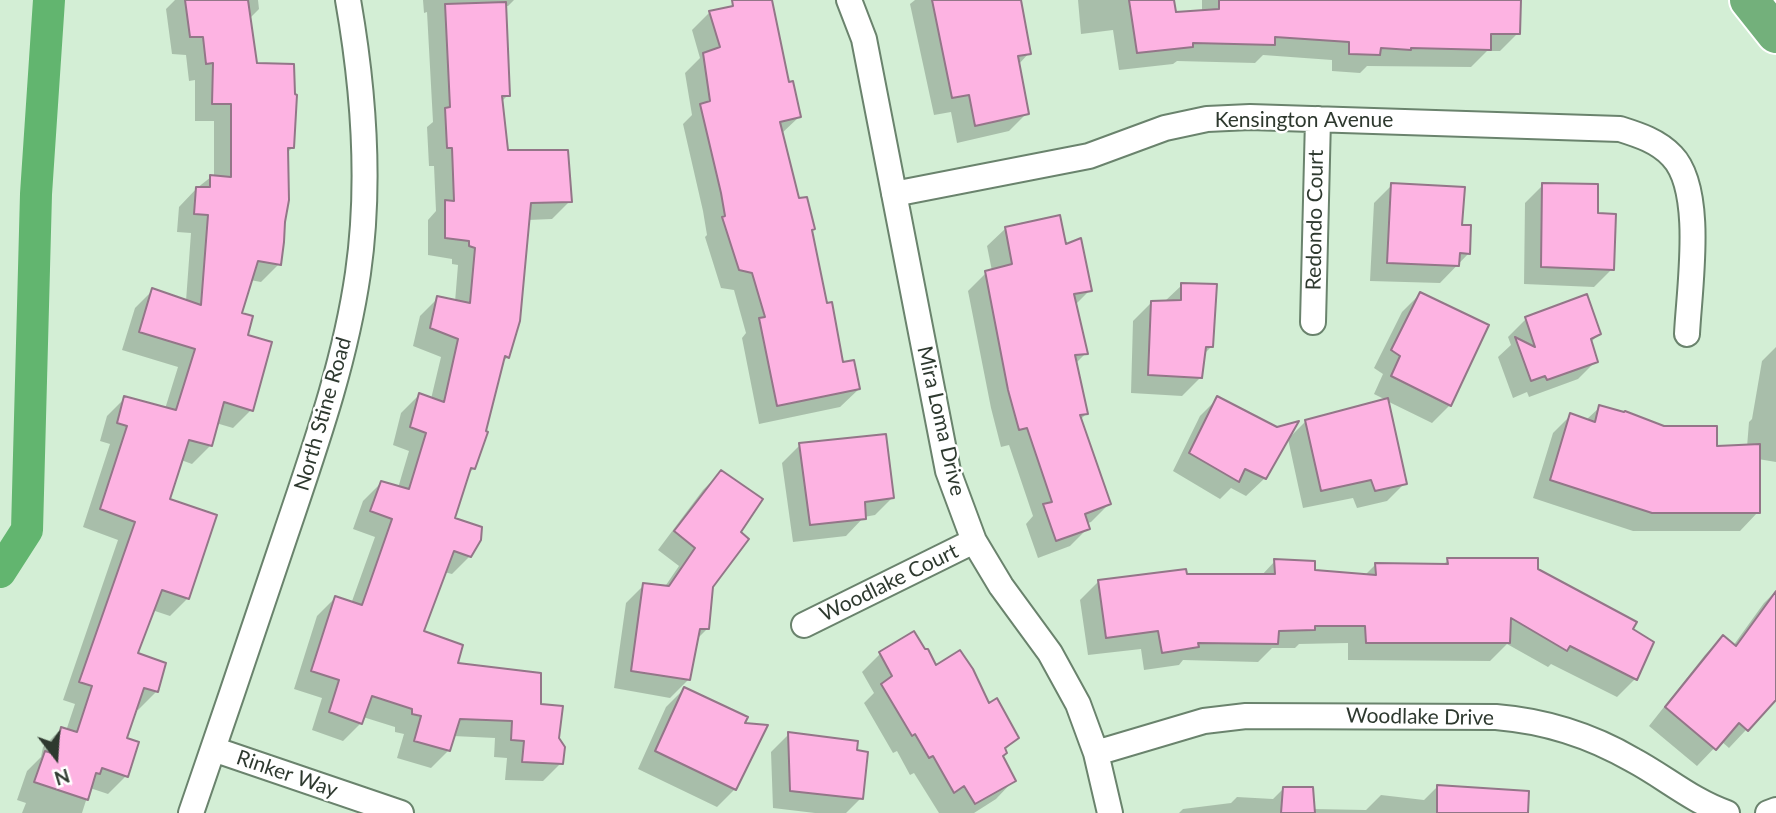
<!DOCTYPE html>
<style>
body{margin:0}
#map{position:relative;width:1776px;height:813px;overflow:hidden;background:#d3eed5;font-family:Lato,sans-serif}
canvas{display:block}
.north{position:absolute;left:21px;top:722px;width:70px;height:70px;-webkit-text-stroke:5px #fff;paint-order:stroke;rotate:163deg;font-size:19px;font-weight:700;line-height:28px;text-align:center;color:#2e392f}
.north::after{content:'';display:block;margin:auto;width:24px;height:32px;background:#2e392f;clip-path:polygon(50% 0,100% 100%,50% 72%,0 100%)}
</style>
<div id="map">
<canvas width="1776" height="813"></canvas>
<div class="north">N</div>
</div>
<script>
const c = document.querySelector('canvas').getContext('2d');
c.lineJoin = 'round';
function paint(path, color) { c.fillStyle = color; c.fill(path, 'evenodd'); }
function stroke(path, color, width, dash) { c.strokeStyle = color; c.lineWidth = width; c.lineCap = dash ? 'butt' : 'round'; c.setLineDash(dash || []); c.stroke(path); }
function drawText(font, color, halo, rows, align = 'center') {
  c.font = font + ' Lato,sans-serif'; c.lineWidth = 5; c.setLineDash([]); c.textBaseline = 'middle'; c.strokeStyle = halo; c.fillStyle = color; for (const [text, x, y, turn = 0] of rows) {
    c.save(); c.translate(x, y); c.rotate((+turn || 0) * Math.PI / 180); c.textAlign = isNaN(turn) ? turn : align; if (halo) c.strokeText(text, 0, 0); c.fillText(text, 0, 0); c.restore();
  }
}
const shadow = new Path2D(`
 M175 0H258L259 9 249 19 255 65 293 147 287 153 279 264 261 282 250 280 240 314 246 336 251 410 233 428 216 423 210 446 192 464 181 460 168 501 188 598 170 616 152 610 135 654 164 665 156 692 138 710 135 709 124 739 126 776 108 794 90 788 82 813H22L26 803 17 800 27 771 41 757 43 747 61 729 66 731 75 704 63 700 118 540 83 527 110 444 100 441 107 416 125 398 165 409 178 367 122 350 135 308 153 290 186 301 191 233 177 232 179 207 197 188 211 177H214V121H195V80L189 81 186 55 172 54 166 9Z
 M423 0H514L508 6H504L508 95 501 102 506 152 570 201 552 219 528 220 508 357 501 363 474 468 466 476 452 520 470 556 452 574 444 572 422 632 456 664 539 705 558 738 561 763 543 781 505 780 507 758 494 757 495 738 453 736 449 750 431 768 397 758 404 734 395 732V727L363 717 361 723 343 741 312 730 322 698 294 689 317 616 335 598 351 604 375 537 353 529 363 501 381 483 398 488 409 451 393 445 401 413 419 395 431 399 441 357 413 346 420 316 438 298 455 302 458 265 452 264V259L428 255V220L436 211 434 166H429L427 127 433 122 427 12 424 13Z
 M770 0 787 84 799 117 781 134 797 200 810 231 825 305 842 364 859 389 840 407 759 424 742 338 746 333 734 290 721 288 705 237 707 235 703 211 683 124 692 115 685 73 700 58 692 30 710 12Z
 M915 0H1019L1029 53 1018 65 1027 113 1009 131 957 143 951 112 934 115 910 4Z
 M1078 0H1173L1175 13 1202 12V0H1520L1518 33 1500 51H1487L1471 67 1367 66 1360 73 1332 71V60L1263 55 1255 63 1177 61 1173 64 1119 70 1113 30 1081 34Z
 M1392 185 1460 226 1469 253 1440 283 1370 281 1374 203Z
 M1543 185 1596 215 1612 269 1594 287 1524 284 1525 203Z
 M1006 228 1065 246 1090 290 1075 305 1086 353 1075 364 1087 413 1080 420 1109 504 1091 522 1086 524 1088 528 1070 546 1038 558 1026 524 1033 516 1009 445 1001 447 991 408 968 291 986 273 992 271 987 246Z
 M1182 285 1212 346 1203 355 1200 378 1182 396 1131 393 1133 321 1151 303 1164 302Z
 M1420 294 1450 405 1432 423 1387 401 1405 483 1387 501 1357 508 1353 498 1303 508 1288 439 1306 421 1386 400 1374 394 1383 374 1374 368 1402 312Z
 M1526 319 1599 334 1590 343 1596 361 1578 379 1529 397 1527 392 1513 398 1498 357 1511 345 1508 337Z
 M1776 347V462L1758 459V512L1740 531H1633L1533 498 1553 433 1571 415 1586 420 1600 407 1715 448 1747 447 1749 422 1752 419 1762 361Z
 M1218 398 1265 478 1246 496 1231 488 1220 499 1173 471 1200 416Z
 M800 445 893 497 875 515 864 517 846 536 793 542 782 463Z
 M721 472 738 532 711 586 707 629 696 640 688 680 670 698 614 688 626 603 644 585 664 588 679 566 658 550 703 490Z
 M1448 560 1536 570 1652 643 1635 679 1617 697 1551 664 1548 667 1507 644 1490 661 1348 660V643L1299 644 1295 648H1272L1258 662 1183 660 1179 665 1144 670 1141 649 1088 655 1080 600 1098 582 1186 576H1261L1275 561 1313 572 1364 576 1376 564 1442 566Z
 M1776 591V698L1729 748 1721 741 1697 766 1649 726 1705 655 1723 637 1733 646 1764 603Z
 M880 654 935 668 988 705 1017 738 1004 751 1002 757 1014 780 996 799 974 813H939L914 773 910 775 897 751 893 753 864 703 874 693 862 672Z
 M684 689 735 789 717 807 638 769 666 707Z
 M789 734 855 752 861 798 846 813H815L773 808 771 752Z
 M1437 787 1526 813H1179L1183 809 1231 803 1237 797 1273 799 1283 789 1313 809 1366 810 1381 795 1424 800Z`);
const canal = new Path2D(`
 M0 572 27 530 36 194 49 0`);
const building = new Path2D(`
 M185 0H248L257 63 294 64 295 94 297 95 294 148H288L289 200 285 222 284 242 281 265 258 261 242 313 253 316 248 335 272 342 253 411 224 402 212 446 189 440 170 499 217 515 189 599 162 590 138 653 166 663 158 692 144 688 127 738 139 742 128 777 102 768 100 774 96 773 88 800 34 782 45 751 55 754 61 727 77 732 92 686 79 682 135 522 100 509 127 426 117 423 124 396 176 410 195 349 139 332 152 288 201 305 208 215 194 214 196 187H210V175L231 177V104H212L213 63 206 64 203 37H190Z
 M732 0H772L789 82 793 81 801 117 780 122 799 198 807 197 815 229 812 230 827 303 832 302 843 362 854 360 860 389 777 406 759 318 765 317 752 273 739 270 722 217 725 216 721 193 700 104 710 101 703 53 720 47 709 11 733 6Z
 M932 0H1021L1031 54 1018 56 1029 114 975 126 969 95 952 98Z
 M1129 0H1174L1176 12 1219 9V0H1521L1520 34H1491V50L1411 48V50L1381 48 1380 55 1349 54V42L1275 37V45L1193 43V47L1137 53Z
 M506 2 510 96H502L508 150H568L572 202 531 203 520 321 509 358 505 356 486 431 488 432 475 469 471 468 455 518 482 527 481 540 471 557 454 551 424 631 463 645 458 663 541 673V704L563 706 559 738 565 747 563 764 522 762 524 741 511 740 512 721 460 719 450 751 414 741 421 716 412 714V709L372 696 362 724 329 712 339 680 311 671 335 596 362 605 392 519 370 511 381 481 409 489 426 433 410 427 419 393 444 402 458 339 430 328 437 296 470 303 475 248 469 246V241L445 238V200L454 201 452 148H447L445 108 450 107 445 4Z
 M1391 183 1465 187 1462 225H1471L1470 254 1460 253 1459 266 1387 263Z
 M1542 183 1598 184V213L1616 214 1614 270 1541 267Z
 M1060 215 1066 244 1081 238 1092 291 1074 294 1088 354 1075 355 1088 414 1080 415 1111 504 1085 514 1090 529 1056 541 1043 504 1052 502 1027 428 1019 430 1008 390 985 271 1012 264 1005 227Z
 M1181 283 1217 284 1213 347H1206L1202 378 1148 375 1151 301 1181 300Z
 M1420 292 1489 325 1451 406 1391 376 1400 356 1391 350Z
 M1587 294 1601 334 1591 339 1598 362 1547 380 1545 376 1531 381 1515 337 1535 347 1525 317Z
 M1217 396 1277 427 1299 421 1266 479 1245 469 1239 482 1189 453Z
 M1388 398 1407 484 1375 491 1371 480 1321 491 1305 420Z
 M1599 405 1624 412 1625 411 1664 426H1717V446L1760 444V513H1652L1550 480 1570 413 1595 422Z
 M886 434 894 498 865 502 866 519 810 525 799 443Z
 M721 470 763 499 741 532 749 539 713 587 709 629H700L690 680 631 671 643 583 669 586 695 548 674 531Z
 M1447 558H1538V569L1637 622 1633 629 1654 642 1637 680 1570 646 1567 651 1511 618 1510 643H1366L1365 626H1315V630L1279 631 1278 644 1198 643 1199 647 1162 653 1158 631 1106 638 1098 580 1186 569 1187 574H1275L1274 559 1315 561V570L1376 575 1375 563 1448 564Z
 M1776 591V700L1748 731 1739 723 1716 750 1665 707 1723 635 1736 646Z
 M914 631 925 649H928L936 665 960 650 973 669 989 703 997 698 1019 738 1005 748 1007 753 1003 756 1016 781 975 804 964 786 954 793 933 756 929 758 915 734 912 736 881 684 892 676 879 652Z
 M684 687 748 717 745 723 768 725 736 790 655 751Z
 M788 732 858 741 857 750 868 752 863 799 790 791Z
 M1437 785 1529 791 1528 813H1437Z
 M1283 787H1313L1315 813H1281Z`);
const minor = new Path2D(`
 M849 0 864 39 948 471 974 541 1001 586 1050 653 1078 704 1096 753 1110 813
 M894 194 1089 156 1165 128 1207 119 1250 117 1620 129C1639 135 1658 141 1672 156 1705 190 1689 289 1687 334
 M1313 322 1318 119
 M804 625 974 541
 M213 749 401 813
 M1096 753 1204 721 1246 716 1496 717C1545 721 1590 735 1633 760 1665 777 1692 801 1727 813
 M191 813C223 720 255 626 286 533 315 447 345 363 358 273 371 182 364 91 348 0
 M1768 813 1776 810`);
const motorway = new Path2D(`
 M1749 0 1776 34`);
const streetNames = [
 ["Kensington Avenue",1304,120],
 ["Redondo Court",1315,220,-89],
 ["North Stine Road",323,414,-74],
 ["Mira Loma Drive",941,421,77],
 ["Woodlake Court",889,583,-26],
 ["Woodlake Drive",1420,717,1],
 ["Rinker Way",287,774,19]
];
paint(shadow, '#0003');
stroke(canal, '#62b56f', 32);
paint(building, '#fdb3e2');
stroke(building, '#937688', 2);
stroke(minor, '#6a836d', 28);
stroke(motorway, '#fff', 42);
stroke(minor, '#fff', 24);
stroke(motorway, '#73b07b', 38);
drawText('21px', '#2e392f', '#fff', streetNames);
</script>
